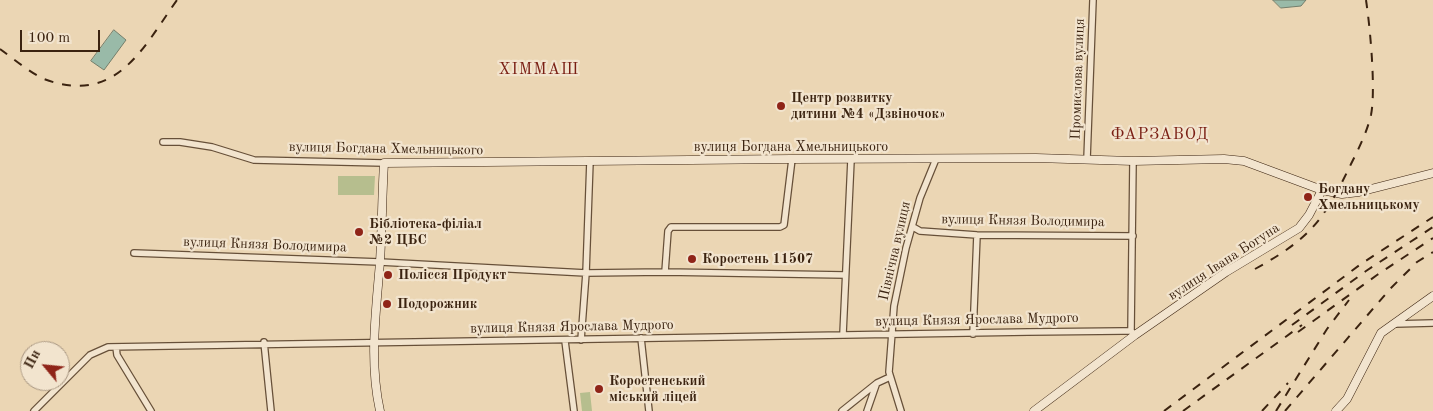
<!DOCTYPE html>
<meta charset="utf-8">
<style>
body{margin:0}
#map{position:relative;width:1433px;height:411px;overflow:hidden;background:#ebd6b4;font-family:"Old Standard TT",serif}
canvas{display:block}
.north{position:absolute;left:20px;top:341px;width:50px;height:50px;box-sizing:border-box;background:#f2e4ce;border:1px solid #a99782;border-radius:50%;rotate:298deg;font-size:14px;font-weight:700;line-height:20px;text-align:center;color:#3b2310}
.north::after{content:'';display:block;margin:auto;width:18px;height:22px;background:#8f2418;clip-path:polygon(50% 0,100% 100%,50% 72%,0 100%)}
.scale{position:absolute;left:20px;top:30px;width:80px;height:22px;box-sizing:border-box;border:2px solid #3b2310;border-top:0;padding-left:6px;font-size:15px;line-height:18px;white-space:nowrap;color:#3b2310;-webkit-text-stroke:4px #f2e4ce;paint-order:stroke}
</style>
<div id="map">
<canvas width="1433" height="411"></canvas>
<div class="north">Пн</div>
<div class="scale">100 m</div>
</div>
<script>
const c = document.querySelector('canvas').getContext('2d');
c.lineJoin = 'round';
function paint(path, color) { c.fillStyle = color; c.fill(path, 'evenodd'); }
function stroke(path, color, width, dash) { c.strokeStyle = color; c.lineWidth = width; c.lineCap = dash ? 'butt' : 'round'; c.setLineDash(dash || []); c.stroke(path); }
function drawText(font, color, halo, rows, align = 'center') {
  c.font = font + ' "Old Standard TT",serif'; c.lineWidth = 4.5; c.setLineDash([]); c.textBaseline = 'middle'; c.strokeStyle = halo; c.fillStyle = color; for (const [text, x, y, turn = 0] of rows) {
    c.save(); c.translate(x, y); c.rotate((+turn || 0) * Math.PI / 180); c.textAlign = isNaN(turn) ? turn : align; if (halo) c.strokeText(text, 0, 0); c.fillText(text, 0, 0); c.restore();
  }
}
const green = new Path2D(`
 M338 176H375L374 195H338Z
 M590 392 592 411H582L580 393Z`);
const water = new Path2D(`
 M1273 0H1306L1301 6 1281 8Z
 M114 30 126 40 104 70 91 61Z`);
const street = new Path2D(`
 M163 142H180L212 147 254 160 384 163
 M1087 159 1093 0
 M913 227 920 231 977 235 1133 236
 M134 253 380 262 586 273 665 272 845 275
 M665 272 668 231 671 227H780L784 225 792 159
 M1395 324 1433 323
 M1131 331 1133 161
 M843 334 851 160
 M973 334 977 235
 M641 338 649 411
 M581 340 586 273 590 161
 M565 341 574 411
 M264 342 271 411
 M116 347 117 355 151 411
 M34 411 90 355 108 347 1028 332 1123 331H1131L1135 335
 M842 411 877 383 890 377
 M867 411 876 385
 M901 411 889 372 894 306 906 248 920 198 936 159`);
const secondary = new Path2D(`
 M380 411C369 361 376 312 380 262 382 229 382 196 384 163L792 159 1036 158 1133 161 1224 159 1244 161 1322 190 1342 194 1359 192 1433 173
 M1034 411 1135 335 1226 272 1299 228 1309 215 1322 190
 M1336 411 1347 399 1381 333 1433 296`);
const rail = new Path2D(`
 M0 49C14 59 29 72 44 79 116 106 143 48 177 0
 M1255 269C1311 238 1324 220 1351 164 1359 148 1367 132 1371 115 1376 90 1370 26 1366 0
 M1292 325 1366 271 1433 227
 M1298 332 1377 275 1433 238
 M1164 411 1361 264 1433 217
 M1183 411 1302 325
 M1262 411 1288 383
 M1276 411 1327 329 1349 300
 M1285 411 1390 289 1417 262 1433 252`);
const markers = [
 [781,106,5,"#8f2418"],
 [1308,197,5,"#8f2418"],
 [359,232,5,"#8f2418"],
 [692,259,5,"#8f2418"],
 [388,275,5,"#8f2418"],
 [387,304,5,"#8f2418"],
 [599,389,5,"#8f2418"]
];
const streetNames = [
 ["Промислова вулиця",1078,79,-88],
 ["вулиця Богдана Хмельницького",791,147],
 ["вулиця Богдана Хмельницького",386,149,1],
 ["вулиця Князя Володимира",1023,221,1],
 ["вулиця Князя Володимира",265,245,2],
 ["Північна вулиця",895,251,-77],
 ["вулиця Івана Богуна",1224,262,-33],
 ["вулиця Князя Ярослава Мудрого",977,320,-1],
 ["вулиця Князя Ярослава Мудрого",572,327,-1]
];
const poiNames = [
 ["Центр розвитку",791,98],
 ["дитини №4 «Дзвіночок»",791,114],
 ["Богдану",1318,189],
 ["Хмельницькому",1318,205],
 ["Бібліотека-філіал",369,224],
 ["№2 ЦБС",369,240],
 ["Коростень 11507",702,259],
 ["Полісся Продукт",398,275],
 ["Подорожник",397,304],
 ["Коростенський",609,381],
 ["міський ліцей",609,397]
];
const quarterNames = [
 ["ХІММАШ",539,70],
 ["ФАРЗАВОД",1160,135]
];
paint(green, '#b6be8e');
paint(water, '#99baa8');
stroke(water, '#737e6b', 1);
stroke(street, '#675039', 8);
stroke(secondary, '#3b2310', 9);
stroke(street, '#f2e4ce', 5.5);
stroke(secondary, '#f2e4ce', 8);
stroke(rail, '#3b2310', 2, [9, 9]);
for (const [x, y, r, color] of markers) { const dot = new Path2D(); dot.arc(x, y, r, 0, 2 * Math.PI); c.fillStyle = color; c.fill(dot); stroke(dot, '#f2e4ce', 2); }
drawText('14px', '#3b2310', '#f2e4ce', streetNames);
drawText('bold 14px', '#3b2310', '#f2e4ce', poiNames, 'left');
c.letterSpacing = '1px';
drawText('16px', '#7a1f14', '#f2e4ce', quarterNames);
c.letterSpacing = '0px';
</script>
